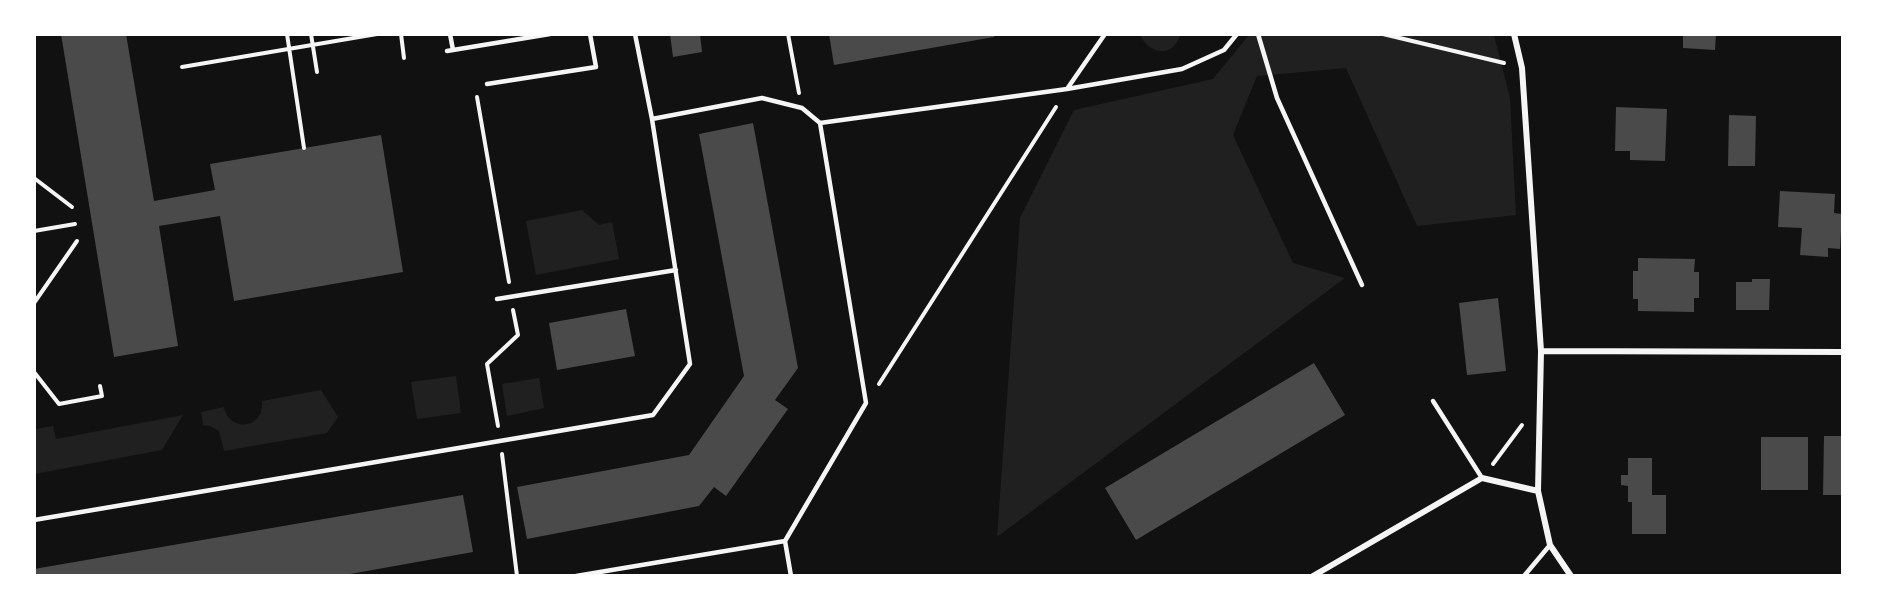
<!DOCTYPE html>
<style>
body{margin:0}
#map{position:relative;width:1877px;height:610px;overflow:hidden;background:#111;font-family:"PT Sans Narrow",sans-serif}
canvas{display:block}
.frame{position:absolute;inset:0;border:36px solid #fff;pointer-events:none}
</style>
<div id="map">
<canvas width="1877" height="610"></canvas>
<div class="frame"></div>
</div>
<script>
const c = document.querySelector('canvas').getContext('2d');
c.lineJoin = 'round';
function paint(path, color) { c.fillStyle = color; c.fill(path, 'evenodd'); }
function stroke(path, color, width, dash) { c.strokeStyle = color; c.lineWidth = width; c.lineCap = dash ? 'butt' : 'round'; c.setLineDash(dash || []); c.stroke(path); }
const green = new Path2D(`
 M1140 35V34L1180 35C1173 58 1150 55 1140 35Z
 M1249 35H1494L1510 98 1516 215 1417 226 1346 68 1257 76 1233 135 1293 263 1345 278 997 537 1020 218 1074 110 1213 79Z
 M582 210 599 225 612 222 619 259 536 275 526 221Z
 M456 376 461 413 417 419 411 382Z
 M539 378 544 408 507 416 502 384Z
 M321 390 338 417 327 433 224 451 219 431 210 426 203 425 201 412 224 407C229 433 265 429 262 401Z
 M183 415 162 450 35 474V429L53 426 56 439Z`);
const building = new Path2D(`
 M61 34H126L154 201 215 190 210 164 381 135 403 272 234 301 220 216 159 226 178 346 114 357Z
 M670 34H700L702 52 673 57Z
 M829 34H994V37L834 65Z
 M1683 34H1716L1715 50 1683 48Z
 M1616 107 1667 109 1665 161 1630 160V151H1615Z
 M1729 115 1756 116 1755 166H1728Z
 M753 123 798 368 775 400 788 409 726 496 714 487 699 506 527 539 517 487 689 455 744 376 699 134Z
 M1780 191 1835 194 1834 213 1842 214 1840 249 1828 248V257L1800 255 1802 228 1778 227Z
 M1638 258 1695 259 1694 272H1699V298H1694V312L1638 311V299H1633V271H1638Z
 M1752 279H1770L1769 310H1736V282H1752Z
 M1498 298 1506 371 1467 375 1459 303Z
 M626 309 635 356 557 370 549 323Z
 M1314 363 1345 415 1136 540 1105 488Z
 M1824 436H1842V495H1823Z
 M1761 437H1808V490H1761Z
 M1628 458H1652V495H1666V534H1632V502H1628V486L1621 485V475H1628Z
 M463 495 473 552 339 576H34V569Z`);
const path = new Path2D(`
 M287 34 304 148
 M311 34 317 72
 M401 34 404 58
 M788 34 799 93
 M1383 34 1504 63
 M182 67 377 34
 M477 97 509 282
 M34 178 72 207
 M34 231 75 224
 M34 303 77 241
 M34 372 59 404 102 396 100 386
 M879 384 1056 107
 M498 426 487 364 518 335 513 310
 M502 454 517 576
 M1493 464 1522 425`);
const service = new Path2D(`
 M450 34 453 50
 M1258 34 1277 98 1362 285
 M447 51 550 34
 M487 84 596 67 590 34
 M1067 89 1105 34
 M820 123 1067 89 1182 69 1224 50 1237 34
 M497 299 676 270
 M1433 401 1482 478
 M34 520 653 415 690 364 652 119 635 34
 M785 541 791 576
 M576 576 785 541 866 403 820 123 802 108 762 98 652 119
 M1524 576 1550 545`);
const minor = new Path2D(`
 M1514 34 1522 68 1541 351 1538 491 1550 545 1571 576
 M1541 351 1842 352
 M1313 576 1482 478 1538 491`);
paint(green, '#202020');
paint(building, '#4a4a4a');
stroke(path, '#f5f5f5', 4);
stroke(service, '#f5f5f5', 4.5);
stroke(minor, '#f5f5f5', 6);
</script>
